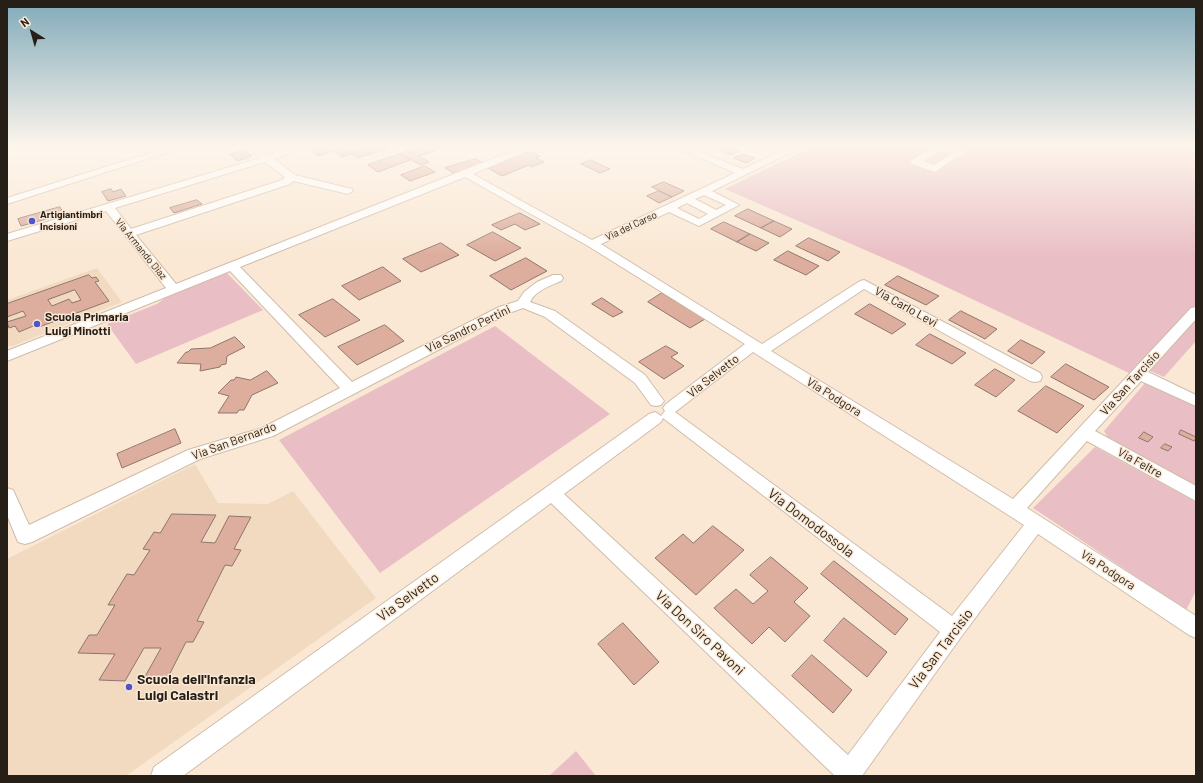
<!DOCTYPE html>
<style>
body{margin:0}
#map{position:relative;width:1203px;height:783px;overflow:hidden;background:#fae8d4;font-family:Barlow,sans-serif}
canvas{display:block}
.frame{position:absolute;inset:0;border:8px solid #251f18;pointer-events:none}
.north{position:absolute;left:12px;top:12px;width:40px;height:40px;-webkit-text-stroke:3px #fae8d4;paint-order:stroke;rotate:323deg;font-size:11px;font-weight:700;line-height:16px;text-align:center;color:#251f18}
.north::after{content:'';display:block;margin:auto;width:14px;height:18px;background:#251f18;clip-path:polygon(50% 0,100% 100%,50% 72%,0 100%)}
</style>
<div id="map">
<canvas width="1203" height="783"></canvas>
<div class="frame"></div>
<div class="north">N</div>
</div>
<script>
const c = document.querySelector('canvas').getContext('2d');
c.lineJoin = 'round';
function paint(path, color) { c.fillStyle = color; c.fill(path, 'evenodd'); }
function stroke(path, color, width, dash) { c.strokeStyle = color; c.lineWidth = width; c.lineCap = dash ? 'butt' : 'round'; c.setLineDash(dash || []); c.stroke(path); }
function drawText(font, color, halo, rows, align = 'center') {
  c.font = font + ' Barlow,sans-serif'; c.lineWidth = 3; c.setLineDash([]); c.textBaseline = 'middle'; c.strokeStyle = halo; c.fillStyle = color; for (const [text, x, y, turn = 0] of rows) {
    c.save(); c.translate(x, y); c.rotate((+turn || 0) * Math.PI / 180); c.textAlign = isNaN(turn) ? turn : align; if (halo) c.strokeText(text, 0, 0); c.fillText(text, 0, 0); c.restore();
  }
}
const built = new Path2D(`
 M97 268 122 302 13 346H7V300Z
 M195 464 218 503 268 504 293 491 376 598 126 776H7V559Z`);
const green = new Path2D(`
 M813 146H1196V341L1164 377 1146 369 1129 373 904 267 725 189Z
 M226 272 263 310 136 364 107 324 157 304 165 298Z
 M495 326 610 414 380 573 279 440Z
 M1146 382 1196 406V486L1110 441 1104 431Z
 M1095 447 1196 502V591L1186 610 1033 508Z
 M576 751 596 776H549Z`);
const building = new Path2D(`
 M323 146H340L343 148 318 156 311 150Z
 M368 146H387L389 148 358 158 349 152Z
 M421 146H444L431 152Z
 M421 146 431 152 419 156 429 162 421 165 400 154Z
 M729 146 739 151 731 155 719 150Z
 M343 148 349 152 351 154 342 157 334 151Z
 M244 150 252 156 238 161 230 155Z
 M524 152 526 153 531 152 540 156 536 158 544 162 531 167 529 165 502 176 488 168 516 157 513 156Z
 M400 154 410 160 378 172 368 165Z
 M743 154 755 158 746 163 734 158Z
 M475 159 484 163 455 174 445 168Z
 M591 160 610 169 600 173 581 164Z
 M425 166 435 172 410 181 401 175Z
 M664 182 684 191 672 197 652 187Z
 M111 189 113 192 121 189 126 196 108 201 102 192Z
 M659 191 672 197 659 203 647 196Z
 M197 200 202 204 174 213 170 208Z
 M60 207 64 214 21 226 18 219Z
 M748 209 774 221 761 228 735 216Z
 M520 213 540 224 525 230 515 224 501 230 492 225Z
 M774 221 792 229 780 237 761 228Z
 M724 222 750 234 737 242 711 229Z
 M493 232 521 248 495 261 467 245Z
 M750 234 769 243 756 251 737 242Z
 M809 238 840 252 828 261 796 246Z
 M441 243 459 255 421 272 403 259Z
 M788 251 819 266 806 275 774 260Z
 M526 258 547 271 511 290 490 276Z
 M383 267 401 281 359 300 342 286Z
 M89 275 92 278 96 277 99 281 95 282 109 301 39 327 38 324 19 332 15 326 9 328 7 322 26 316 23 311 7 317V304ZM75 290 81 300 72 303 69 299 52 306 48 300Z
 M898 276 939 296 926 305 885 285Z
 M662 293 705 319 690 328 648 302Z
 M602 298 623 312 613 317 592 304Z
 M333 299 360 320 325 337 299 315Z
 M870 304 906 324 892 334 855 314Z
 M961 311 997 329 985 339 949 320Z
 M385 325 404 341 357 365 338 347Z
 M930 334 966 353 952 364 916 345Z
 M235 337 245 347 227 356 226 364 221 365 220 367 200 371 201 364 177 363 186 352H188L191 349 210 348Z
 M1021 340 1045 352 1032 364 1008 351Z
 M666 346 678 353 671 357 684 366 664 379 639 362Z
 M1066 364 1109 387 1094 400 1051 377Z
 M995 369 1015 380 996 397 975 385Z
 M267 371 278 383 252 395 244 410H239L237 413H218L229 396 218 393 231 380H234L236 377 250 380Z
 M1046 386 1084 406 1057 433 1018 411Z
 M175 429 181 443 122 468 117 454Z
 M1181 430 1196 437V438L1194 441 1179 434Z
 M1144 432 1153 437 1148 442 1139 438Z
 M1165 444 1172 447 1168 451 1161 448Z
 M172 514 216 515 201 542 215 543 229 516 251 517 234 549 241 550 232 566 225 565 197 621 204 622 193 642H186L165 683 142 682 161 648H144L125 681 99 680 115 654 78 653 89 635H97L115 605H108L127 574 134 575 150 550 143 549 154 532 160 533Z
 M713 526 744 550 696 595 655 558 683 534 693 543Z
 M771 557 808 588 794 602 810 616 785 642 769 627 752 644 714 608 736 589 753 604 768 591 750 575Z
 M834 561 908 619 895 635 821 574Z
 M844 618 887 652 867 677 824 641Z
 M623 623 659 662 634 685 598 644Z
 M812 655 852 690 833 713 792 676Z`);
const minor = new Path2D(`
 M172 146H187L7 204V198Z
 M246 146H256L268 155 297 146H312L274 159 295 175 352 189 353 191 348 194 293 181 290 184 136 235 176 284 525 146H538L473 174 592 240 735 173 672 146H685L743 169 792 146H804L712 191 739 205 699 226 669 212 601 244 762 344 860 281 864 280 1040 373 1042 377 1040 381 1035 382 1030 381 864 289 771 351 1013 499 1191 308 1196 307V319L1148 372 1196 395V406L1141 381 1095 431 1196 486V501L1087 441 1027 508 1196 616V638L1189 635 1038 534 961 637 862 776H835L551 503 183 776H151L154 767 649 414 655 412 661 416 665 411 663 408 666 404 745 344 588 246 465 177 240 267 352 382 499 307 518 301 524 292 537 282 553 275H561L563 278 561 281C550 286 536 290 530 302L555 311 645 375 664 401 661 405 656 406 651 405 635 383 545 317 523 308 509 313 273 436 200 459 32 542 25 544 18 542 7 515V488L13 490 29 525 188 450 262 428 340 388 230 271 7 361V351L166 288 106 211 7 241V234L260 158ZM265 162 285 177 282 180 131 229 115 208ZM704 195 726 205 716 210 695 199ZM687 203 708 214 699 219 677 208ZM753 352 1024 525 952 616 675 412ZM663 418 940 632 848 755 564 494 661 422Z
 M934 146H952L965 152 935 172 912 164 910 162 912 160ZM942 149 953 153 934 165 923 161Z`);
const markers = [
 [32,221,4,"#5053c9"],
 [37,324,4,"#5053c9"],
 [129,687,4,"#5053c9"]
];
const farPoinames = [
 ["Artigiantimbri",40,215],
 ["Incisioni",40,227]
];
const farStreetnames = [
 ["Via del Carso",631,226,-25],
 ["Via Armando Diaz",141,249,51]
];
const streetNames = [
 ["Via Carlo Levi",906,307,29],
 ["Via Sandro Pertini",468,329,-26],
 ["Via Selvetto",713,376,-38],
 ["Via San Tarcisio",1130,383,-48],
 ["Via Podgora",834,397,32],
 ["Via San Bernardo",234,441,-20],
 ["Via Feltre",1140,463,29],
 ["Via Podgora",1108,570,33]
];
const poiNames = [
 ["Scuola Primaria",45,317],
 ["Luigi Minotti",45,331]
];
const nearStreetnames = [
 ["Via Domodossola",811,523,37],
 ["Via Selvetto",408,597,-36],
 ["Via Don Siro Pavoni",700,633,43],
 ["Via San Tarcisio",941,649,-53]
];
const nearPoinames = [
 ["Scuola dell'Infanzia",137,679],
 ["Luigi Calastri",137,695]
];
paint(built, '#f2dac1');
paint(green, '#e9bfc5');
paint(building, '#ddad9d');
stroke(building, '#8e766e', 1);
stroke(minor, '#cfbdaa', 2);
paint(minor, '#fff');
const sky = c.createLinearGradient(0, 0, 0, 256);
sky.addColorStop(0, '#81aaba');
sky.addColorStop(0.57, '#fdf5ec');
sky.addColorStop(1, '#fdf5ec00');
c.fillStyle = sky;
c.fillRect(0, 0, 1203, 256);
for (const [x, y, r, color] of markers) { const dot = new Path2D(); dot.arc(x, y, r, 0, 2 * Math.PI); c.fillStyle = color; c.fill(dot); stroke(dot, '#fae8d4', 1.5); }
drawText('bold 10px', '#251f18', '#fae8d4', farPoinames, 'left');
drawText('10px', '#251f18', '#fae8d4', farStreetnames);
drawText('12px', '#251f18', '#fae8d4', streetNames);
drawText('bold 12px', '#251f18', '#fae8d4', poiNames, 'left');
drawText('14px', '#251f18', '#fae8d4', nearStreetnames);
drawText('bold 14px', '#251f18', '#fae8d4', nearPoinames, 'left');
</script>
